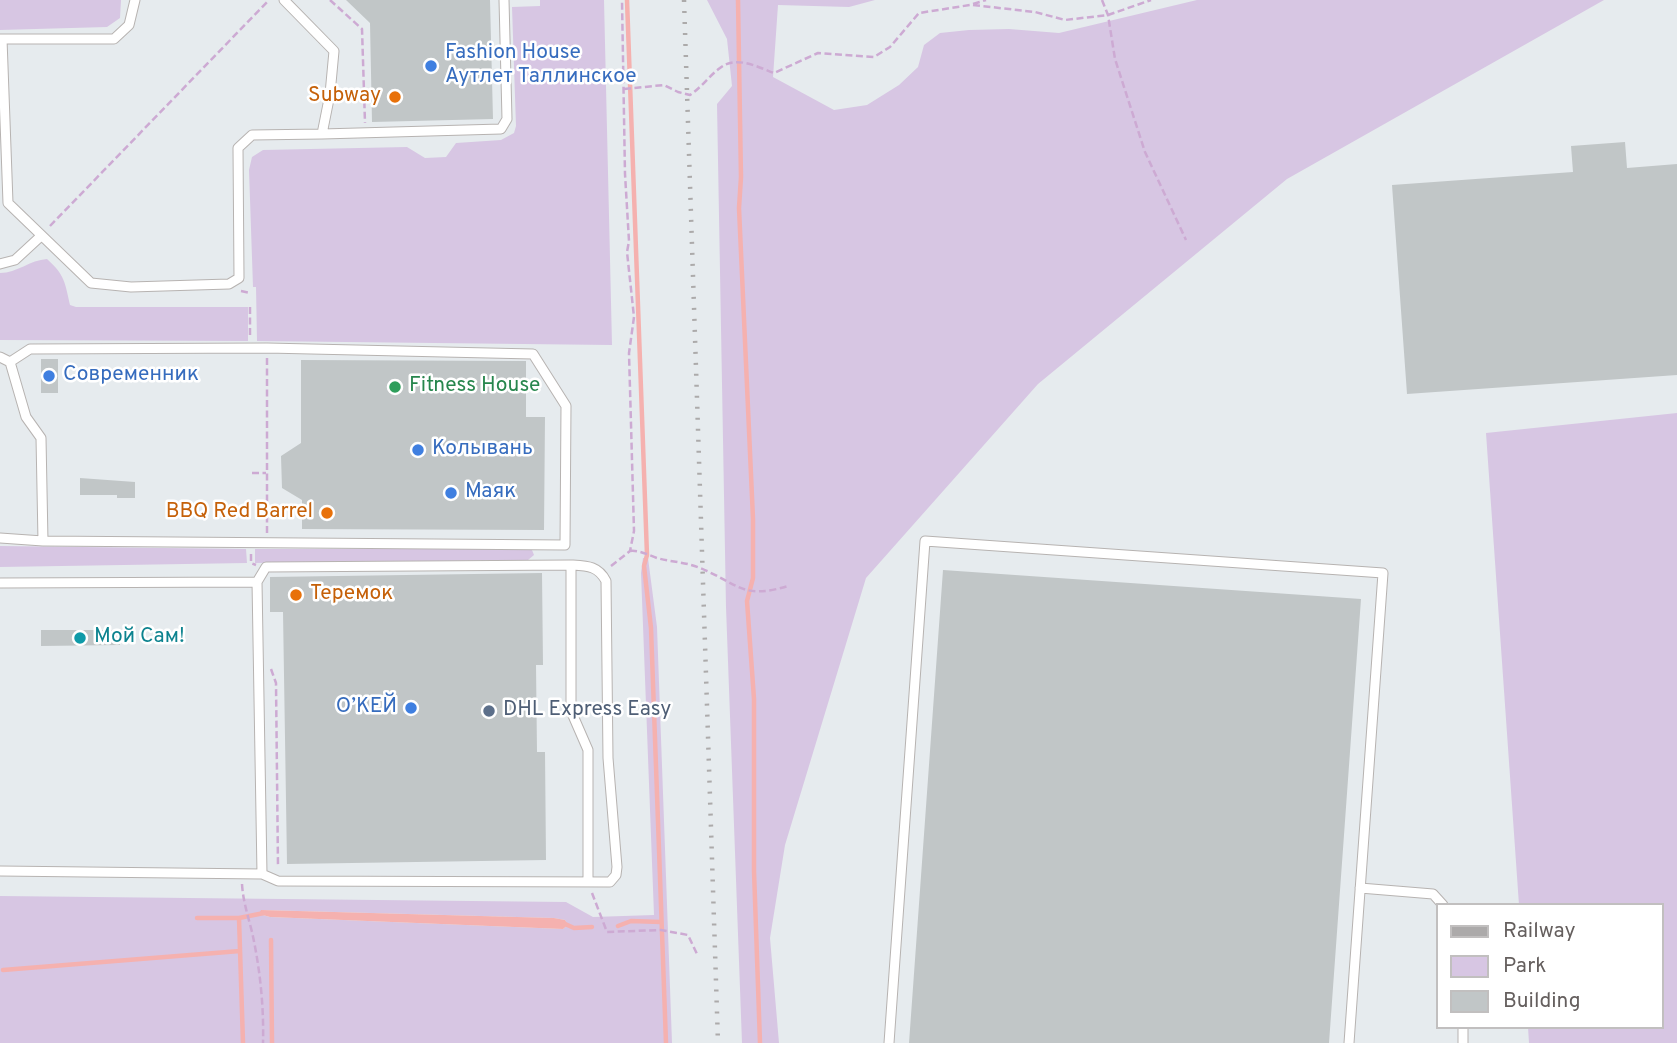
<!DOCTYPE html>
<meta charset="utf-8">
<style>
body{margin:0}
#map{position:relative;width:1677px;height:1043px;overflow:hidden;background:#e6ebee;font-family:Overpass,sans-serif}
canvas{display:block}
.legend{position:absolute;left:1436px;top:903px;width:228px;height:126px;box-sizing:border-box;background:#fff;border:2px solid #c1bfbf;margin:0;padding:9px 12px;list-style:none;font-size:21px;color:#655f5e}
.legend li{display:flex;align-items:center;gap:14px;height:35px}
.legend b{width:35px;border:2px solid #c1bfbf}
</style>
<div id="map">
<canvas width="1677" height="1043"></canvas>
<ul class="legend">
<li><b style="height:9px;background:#acaaaa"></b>Railway</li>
<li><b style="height:19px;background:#d7c6e3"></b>Park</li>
<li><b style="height:19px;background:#c1c6c7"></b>Building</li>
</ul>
</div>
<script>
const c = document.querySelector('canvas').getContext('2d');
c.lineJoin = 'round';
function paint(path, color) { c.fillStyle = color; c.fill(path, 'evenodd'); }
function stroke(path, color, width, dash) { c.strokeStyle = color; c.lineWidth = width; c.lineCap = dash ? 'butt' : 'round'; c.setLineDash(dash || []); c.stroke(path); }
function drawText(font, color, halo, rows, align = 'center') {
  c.font = font + ' Overpass,sans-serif'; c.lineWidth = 5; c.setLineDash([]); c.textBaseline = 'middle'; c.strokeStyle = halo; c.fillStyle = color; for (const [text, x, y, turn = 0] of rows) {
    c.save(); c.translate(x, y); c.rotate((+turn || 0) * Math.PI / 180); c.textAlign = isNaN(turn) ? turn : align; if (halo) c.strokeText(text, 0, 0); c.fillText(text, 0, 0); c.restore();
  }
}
const green = new Path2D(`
 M0 0H121L120 18 107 27 0 30Z
 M540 0H604L612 345 257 341 256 287H253L249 170 252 157 263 150 407 147 425 158 446 157 456 143 501 140 514 133 516 126 512 7 540 6Z
 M707 0H875L849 7 778 5 773 77 834 110 867 105 899 85 918 67 924 45 940 33 969 30 1009 29 1059 33 1197 0H1604L1287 179 1038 384 866 578 785 845 770 938 779 1043H742L726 607 717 104 732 86 727 39Z
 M47 259C65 275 65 283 70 305L76 307H248V341L0 340V273C17 273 30 260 47 259Z
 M1677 413V1043H1529L1528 1027H1661V905H1519L1486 433Z
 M0 546 246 549 247 563 0 567Z
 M255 549H528L532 550 534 555 528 560 255 563Z
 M643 558H648L657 627 672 1043H0V896L566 902 593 917 654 915 641 573ZM262 910 554 918 565 920 568 925 563 929 270 917 259 914Z`);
const water = new Path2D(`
 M261 910 554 918 565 920 568 925 563 929 270 917 259 914Z`);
const stream = new Path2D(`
 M627 0 647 555 644 566 651 628 666 1043
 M738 0 741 177 739 208 753 519V578L747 601 754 699V871L760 1043
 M197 918H239L243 1043
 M239 918 264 913
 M563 923 574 928 592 927
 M618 926 631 921 661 922
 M271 940 272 1043
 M3 970 240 951`);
const building = new Path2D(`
 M346 0H490L493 119 372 122 370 23Z
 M1625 142 1627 168 1677 164V375L1407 394 1392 185 1573 172 1571 146Z
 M41 359H58V393H41Z
 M301 360 526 361V417H545L544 530 302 529V500L282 488 281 456 301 443Z
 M80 478 135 482V498H117V495H80Z
 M943 570 1361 599 1329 1043H909Z
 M542 573 543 665H536L537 752H545L546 860 287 864 283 612H270V577Z
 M41 630H120V645L41 646Z`);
const path = new Path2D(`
 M330 0 362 29 365 123
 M1102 0 1108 15 1115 59 1145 152 1186 240
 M973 5 1035 12 1065 20 1108 15 1151 0
 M624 89 664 85 678 92 690 95C702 87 709 76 720 68 736 55 758 67 774 73L818 53 874 57 890 47 919 13 970 5 986 0
 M50 226 269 0
 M241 291 250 293
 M250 335V304
 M267 358V533
 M252 473H266
 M630 551C640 550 648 555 657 558 671 562 686 562 700 568 739 584 742 600 788 586
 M251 554V563L256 565
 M611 566 630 551 634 531 629 353 634 317 627 252 629 241 625 174 622 0
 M271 669 276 683 278 867
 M242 884C243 901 248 916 252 932 260 968 264 1007 263 1043
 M592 893 607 932 661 930 688 935 697 954`);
const lane = new Path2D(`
 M0 39H114L129 25 135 0
 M2 39 8 203 91 283 131 287 229 284 239 278 238 148 252 135 322 134 330 94 334 51 284 0
 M322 134 501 129 507 119 504 0
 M0 264 15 260 41 236
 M0 357 10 362 26 417 41 438 43 541
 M0 538 43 541 565 545 566 406 533 354 267 348 30 349 10 362
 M571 565V711L588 750V882
 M0 583 257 582
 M0 871 262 874 278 881 610 882 616 875 617 867 608 758 606 581C598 566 588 566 571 565L266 567 257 582 262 874
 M1360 888 1433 894 1443 905
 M889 1043 925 541 1383 573 1349 1043
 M1463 1043V1027`);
const rail = new Path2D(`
 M684 0 718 1043`);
const markers = [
 [431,66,7,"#3f7fe0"],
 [395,97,7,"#e8710a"],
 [49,376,7,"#3f7fe0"],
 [395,387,7,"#2e9e5b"],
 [418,450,7,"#3f7fe0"],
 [451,493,7,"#3f7fe0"],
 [327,513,7,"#e8710a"],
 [296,595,7,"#e8710a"],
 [80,638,7,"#0f9aa8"],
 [411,708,7,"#3f7fe0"],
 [489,711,7,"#5c6f8a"]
];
const shopNames = [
 ["Fashion House",445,54],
 ["Аутлет Таллинское",445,78],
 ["Современник",63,376],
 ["Колывань",432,450],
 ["Маяк",465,493],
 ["О’КЕЙ",397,708,"right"]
];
const foodNames = [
 ["Subway",381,97],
 ["BBQ Red Barrel",313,513],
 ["Теремок",310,595,"left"]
];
const leisureNames = [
 ["Fitness House",409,387]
];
const cultureNames = [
 ["Мой Сам!",94,638]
];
const serviceNames = [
 ["DHL Express Easy",503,711]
];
paint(green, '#d7c6e3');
paint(water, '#f5b1af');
stroke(stream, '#f5b1af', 4.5);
paint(building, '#c1c6c7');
stroke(lane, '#b7b3b1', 11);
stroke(path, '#cdaad3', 2.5, [7, 3.5]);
stroke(lane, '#fff', 9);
stroke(rail, '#acaaaa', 4.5, [2, 9]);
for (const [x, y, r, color] of markers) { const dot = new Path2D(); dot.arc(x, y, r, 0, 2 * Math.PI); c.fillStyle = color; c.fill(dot); stroke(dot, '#fff', 2.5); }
drawText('21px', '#366cbe', '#fff', shopNames, 'left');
drawText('21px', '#c56008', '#fff', foodNames, 'right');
drawText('21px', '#27864d', '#fff', leisureNames, 'left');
drawText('21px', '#0d838f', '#fff', cultureNames, 'left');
drawText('21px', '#4e5e75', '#fff', serviceNames, 'left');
</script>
